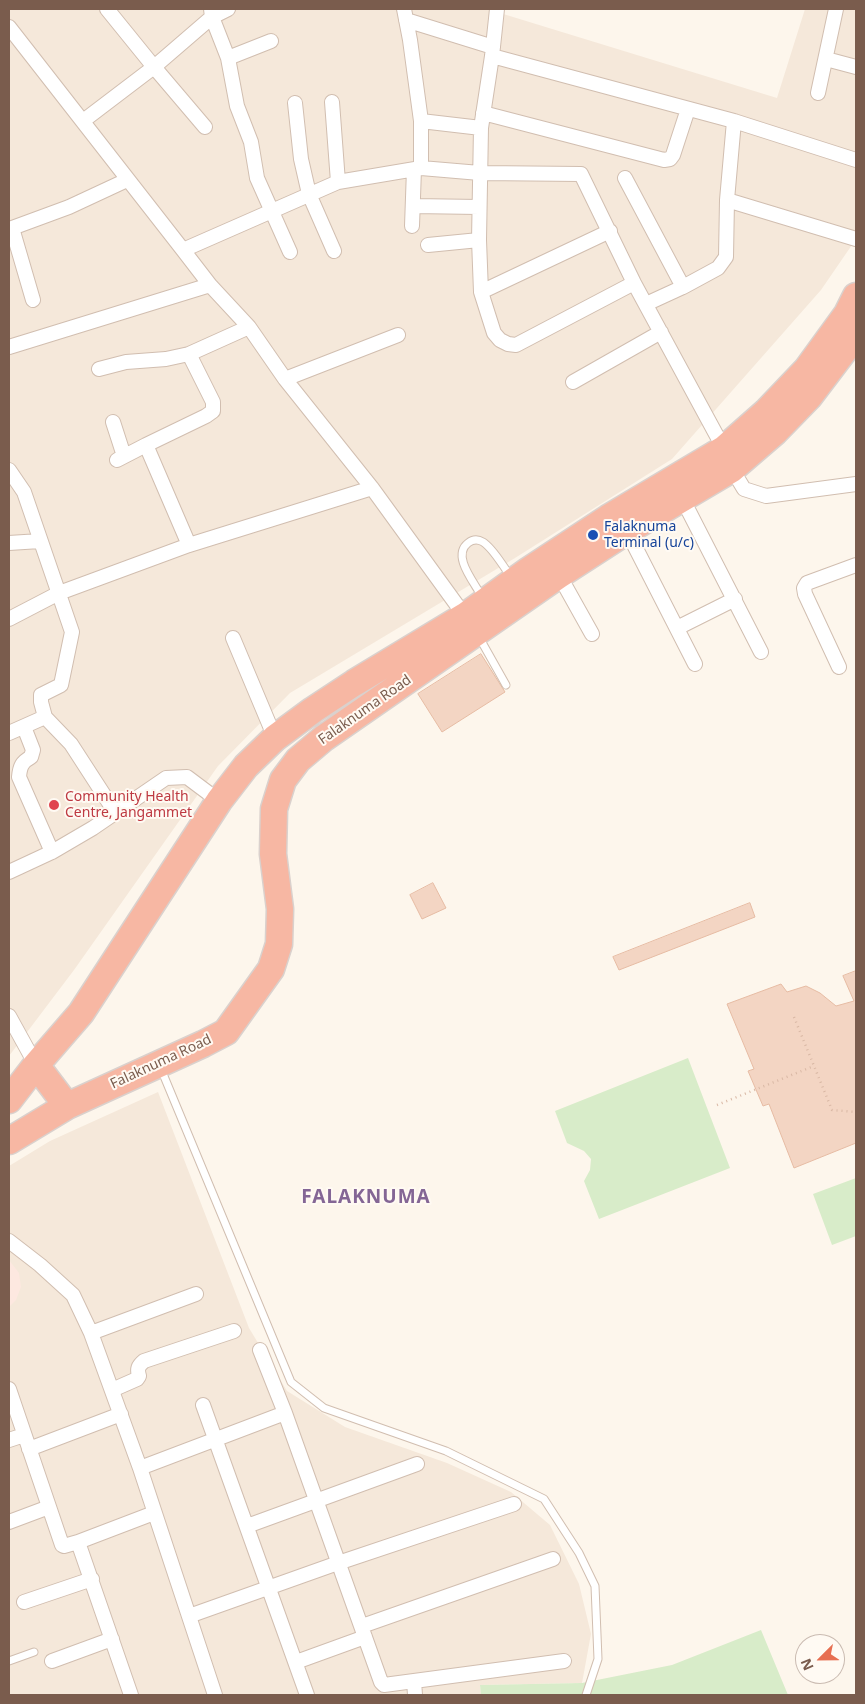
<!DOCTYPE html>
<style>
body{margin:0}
#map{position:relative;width:865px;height:1704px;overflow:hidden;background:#fdf6ec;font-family:"Noto Sans",sans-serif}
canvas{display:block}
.frame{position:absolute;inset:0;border:10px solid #7a5c4d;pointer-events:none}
.north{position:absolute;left:795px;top:1634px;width:50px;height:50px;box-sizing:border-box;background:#fffaf3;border:1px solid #cabbb1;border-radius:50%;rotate:247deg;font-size:14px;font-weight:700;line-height:20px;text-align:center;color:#7a5c4d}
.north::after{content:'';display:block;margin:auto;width:18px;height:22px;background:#e76f51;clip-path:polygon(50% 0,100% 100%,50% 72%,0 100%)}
</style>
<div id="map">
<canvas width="865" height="1704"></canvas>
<div class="frame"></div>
<div class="north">N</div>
</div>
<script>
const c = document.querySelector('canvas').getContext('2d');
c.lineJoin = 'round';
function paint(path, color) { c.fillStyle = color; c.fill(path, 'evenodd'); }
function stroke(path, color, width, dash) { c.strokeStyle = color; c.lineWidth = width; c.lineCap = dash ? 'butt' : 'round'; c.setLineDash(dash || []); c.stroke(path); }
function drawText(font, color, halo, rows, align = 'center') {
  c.font = font + ' "Noto Sans",sans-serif'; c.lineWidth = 4; c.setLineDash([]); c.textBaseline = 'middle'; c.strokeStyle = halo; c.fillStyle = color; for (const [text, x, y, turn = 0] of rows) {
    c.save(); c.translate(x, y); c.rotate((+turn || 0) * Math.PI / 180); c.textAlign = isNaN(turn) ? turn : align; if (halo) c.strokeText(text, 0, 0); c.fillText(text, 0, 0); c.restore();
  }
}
const residential = new Path2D(`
 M9 9H487L777 98 805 9H856V239L821 290 672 459 515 558 290 693 218 766 74 970 9 1056Z
 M158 1092 249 1328 287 1391 345 1427 447 1463 511 1492 550 1525 579 1584 591 1634 582 1683 480 1685 481 1695H9V1166L50 1141Z`);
const commercial = new Path2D(`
 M9 1260 19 1273 21 1287 16 1300 9 1307Z`);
const green = new Path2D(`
 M688 1058 730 1168 599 1219 584 1181 590 1170 591 1159 584 1151 567 1143 555 1111Z
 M856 1178V1236L832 1245 813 1194Z
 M761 1630 788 1695H481L480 1685 582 1683 672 1665Z`);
const building = new Path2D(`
 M481 654 505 692 442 732 418 694Z
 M433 883 446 908 422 919 410 895Z
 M750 903 755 917 619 970 613 957Z
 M856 971V1143L794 1168 769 1104 763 1106 748 1071 754 1069 727 1004 781 984 787 992 806 986 820 993 836 1006 854 1001 843 976Z`);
const path = new Path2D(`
 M794 1017 832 1110 856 1112
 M717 1105 814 1066`);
const lane = new Path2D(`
 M482 597C475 583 451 556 468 543 473 539 478 539 483 542 494 549 503 567 512 578
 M479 637 506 685
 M161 1069 291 1382 324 1408 446 1451 544 1499 579 1553 595 1586 598 1659 586 1695
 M9 1661 34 1652`);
const street = new Path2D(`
 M107 9 154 67 205 127
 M211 9 212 17 228 58 237 106 251 142 257 178 290 252
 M404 9 410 40 421 121V168
 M497 9 492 56 481 128 479 240 481 292 494 333 500 340 508 344 516 345 634 283
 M406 20 493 47
 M9 27 183 250 210 285 249 327 285 379 372 488 467 619
 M492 56 734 121 856 160
 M228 58 271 41
 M826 59 856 67
 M818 93 836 9
 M332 102 338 182
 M295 103 301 159 309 194 334 251
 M483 113 664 160 670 159 673 155 688 109
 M83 121 154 67 212 17 228 9
 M421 121 481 128
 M625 178 683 287
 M727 200 856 239
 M413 206 479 207
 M412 226 414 169
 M12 228 69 207 127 180
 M9 229 12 228 33 300
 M428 245 479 240
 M183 250 338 182 421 168 480 173 581 174 634 283 724 449 732 469 744 489 766 496 856 484
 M481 292 610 231
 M646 304 683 287 718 268 726 257 727 200 734 121
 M9 347 210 285
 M99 369 126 362 166 359 189 354
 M285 379 398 335
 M573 382 661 332
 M113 422 124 456
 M146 445 206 416 213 411V402L189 354 249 327
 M117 460 146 445 189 545
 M9 470 24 492 72 632 61 685 41 695V702L45 717 9 733
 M682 498 761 652
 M627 531 695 664
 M9 543 40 541
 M559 575 592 634
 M9 619 59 593 189 545 372 488
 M677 628 735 599
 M233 638 275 738
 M839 667 805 594 804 588 807 583 856 565
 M45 717 71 744 115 812
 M24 727 33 750 31 757C22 762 20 766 19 777L52 852
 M9 872 52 852 93 828 166 778 187 777 219 801
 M9 1016 36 1065
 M9 1241 40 1265 73 1295 91 1333 140 1468 215 1695
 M91 1333 196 1294
 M260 1350 285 1413 381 1682 384 1685 414 1681 415 1695
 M9 1389 62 1545 64 1546 78 1542 131 1695
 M112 1390 137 1379 139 1376C137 1369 138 1366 144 1361L234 1331
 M203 1405 307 1695
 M9 1440 24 1435
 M29 1449 121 1414
 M140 1468 285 1413
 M9 1522 49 1507
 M247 1526 417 1464
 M78 1542 154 1513
 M24 1602 92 1579
 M189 1616 338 1563 514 1504
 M362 1626 553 1559
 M52 1661 112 1639
 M296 1662 365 1637
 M414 1681 564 1661`);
const highway = new Path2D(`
 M36 1065 67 1106
 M9 1100 36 1065 81 1013 219 801 246 766 275 738 313 710 354 683 465 616 529 570 608 518 724 449 766 412 807 369 847 314 856 296
 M9 1141 67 1106 203 1044 226 1032 271 969 279 944 280 909 273 854 274 809 283 780 298 760 324 738 559 575 627 531 732 469 775 432 809 397 856 335`);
const markers = [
 [593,535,6,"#1a4fb4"],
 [54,805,6,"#e0444e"]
];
const transitNames = [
 ["Falaknuma",604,527],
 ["Terminal (u/c)",604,543]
];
const streetNames = [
 ["Falaknuma Road",365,710,-35],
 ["Falaknuma Road",161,1062,-25]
];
const healthNames = [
 ["Community Health",65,797],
 ["Centre, Jangammet",65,813]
];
const districtNames = [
 ["FALAKNUMA",366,1198]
];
paint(residential, '#f5e8da');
paint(commercial, '#fde8e0');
paint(green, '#d8ecc9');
paint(building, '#f3d5c3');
stroke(building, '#e6bba3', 1);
stroke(lane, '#d1beb0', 9);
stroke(street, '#d1beb0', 16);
stroke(highway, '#dad1cd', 29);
stroke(path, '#d9b8a5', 2.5, [1, 4]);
stroke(lane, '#fff', 7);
stroke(street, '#fff', 14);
stroke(highway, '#f7b7a3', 26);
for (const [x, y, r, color] of markers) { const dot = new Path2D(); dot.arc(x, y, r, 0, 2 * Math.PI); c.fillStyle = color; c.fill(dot); stroke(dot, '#fffaf3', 2); }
drawText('14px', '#164399', '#fffaf3', transitNames, 'left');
drawText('14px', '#7a5c4d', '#fffaf3', streetNames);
drawText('14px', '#be3a42', '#fffaf3', healthNames, 'left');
c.letterSpacing = '1px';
drawText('bold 19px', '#846695', '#fffaf3', districtNames);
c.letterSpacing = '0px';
</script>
